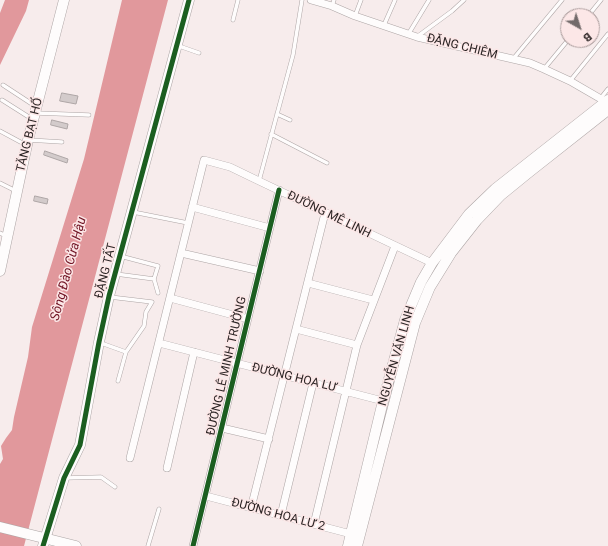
<!DOCTYPE html>
<meta charset="utf-8">
<style>
body{margin:0}
#map{position:relative;width:608px;height:546px;overflow:hidden;background:#f7ecec;font-family:Roboto,sans-serif}
canvas{display:block}
.north{position:absolute;left:560px;top:8px;width:40px;height:40px;box-sizing:border-box;background:#fce7e7;border:1px solid #a89999;border-radius:50%;rotate:141deg;font-size:11px;font-weight:700;line-height:16px;text-align:center;color:#2b2424}
.north::after{content:'';display:block;margin:auto;width:14px;height:18px;background:#726a6a;clip-path:polygon(50% 0,100% 100%,50% 72%,0 100%)}
</style>
<div id="map">
<canvas width="608" height="546"></canvas>
<div class="north">B</div>
</div>
<script>
const c = document.querySelector('canvas').getContext('2d');
c.lineJoin = 'round';
function paint(path, color) { c.fillStyle = color; c.fill(path, 'evenodd'); }
function stroke(path, color, width, dash) { c.strokeStyle = color; c.lineWidth = width; c.lineCap = dash ? 'butt' : 'round'; c.setLineDash(dash || []); c.stroke(path); }
function drawText(font, color, halo, rows, align = 'center') {
  c.font = font + ' Roboto,sans-serif'; c.lineWidth = 3; c.setLineDash([]); c.textBaseline = 'middle'; c.strokeStyle = halo; c.fillStyle = color; for (const [text, x, y, turn = 0] of rows) {
    c.save(); c.translate(x, y); c.rotate((+turn || 0) * Math.PI / 180); c.textAlign = isNaN(turn) ? turn : align; if (halo) c.strokeText(text, 0, 0); c.fillText(text, 0, 0); c.restore();
  }
}
const water = new Path2D(`
 M5 0H29L26 11 0 65V13Z
 M122 0H168L24 546H0V464L3 459 1 446 6 438 12 430 14 417 28 357 32 327 84 159Z`);
const building = new Path2D(`
 M62 93 78 96 76 104 60 101Z
 M52 120 68 124 67 129 51 125Z
 M45 151 68 159 67 163 44 155Z
 M35 196 48 199 47 204 34 201Z`);
const lane = new Path2D(`
 M332 6 334 0
 M355 16 361 0
 M588 16 601 0
 M233 20 238 0
 M384 25 395 0
 M409 33 429 0
 M418 36 452 11 464 0
 M179 46 199 53
 M513 59 562 0
 M544 69 568 40
 M570 81 608 34
 M3 85 35 106
 M600 99 608 89
 M2 100 32 119
 M36 113 89 115
 M277 114 290 120
 M0 131 26 145
 M271 134 327 163
 M29 140 62 142
 M259 181 293 55 302 0
 M0 183 16 191
 M133 212 188 223
 M0 233 6 236
 M120 256 158 266 154 279 158 293
 M116 274 154 279
 M101 343 126 352 144 326 146 312 152 302 110 297
 M118 381 126 352
 M65 478 101 477 115 487
 M148 546 159 509`);
const street = new Path2D(`
 M311 0 332 6 355 16 417 37 530 63 544 69 570 81 608 103
 M192 207 270 228
 M181 253 260 271
 M308 283 373 300
 M170 298 248 319
 M296 329 357 345
 M159 343 383 401
 M222 428 269 439
 M130 458 204 160 230 167 259 181 432 263
 M167 468 194 352
 M206 496 351 534
 M251 508 325 213
 M281 515 313 383
 M314 524 357 345 395 246
 M193 546 279 190`);
const secondary = new Path2D(`
 M0 271 28 140 64 0
 M0 527 76 546
 M43 546 64 478 80 445 99 342 109 296 189 0
 M348 546 383 401 405 320 421 282 432 263 469 214 495 189 608 100
 M357 546 415 323 430 287 451 253 477 220 501 195 528 173 608 110`);
const cycleway = new Path2D(`
 M43 546 64 478 80 445 99 342 109 296 189 0
 M193 546 279 190`);
const streetNames = [
 ["ĐẶNG CHIÊM",462,47,14],
 ["TĂNG BẠT HỔ",30,135,-76],
 ["ĐƯỜNG MÊ LINH",329,215,26],
 ["ĐẶNG TẤT",106,271,-76],
 ["NGUYỄN VĂN LINH",397,356,-74],
 ["ĐƯỜNG LÊ MINH TRƯỜNG",227,366,-77],
 ["ĐƯỜNG HOA LƯ",294,378,14],
 ["ĐƯỜNG HOA LƯ 2",278,515,15]
];
const waterNames = [
 ["Sông Đào Cửa Hậu",69,269,-75]
];
paint(water, '#e1989c');
paint(building, '#d3cbcb');
stroke(building, '#aea6a6', 1);
stroke(lane, '#ada5a5', 4.5);
stroke(street, '#ada5a5', 8);
stroke(secondary, '#ada5a5', 11);
stroke(lane, '#fefcfc', 3.5);
stroke(street, '#fefcfc', 7);
stroke(secondary, '#fefcfc', 10);
stroke(cycleway, '#1b5e20', 5);
drawText('12px', '#2b2424', '#fce7e7', streetNames);
drawText('italic 13px', '#721626', '#fce7e7', waterNames);
</script>
